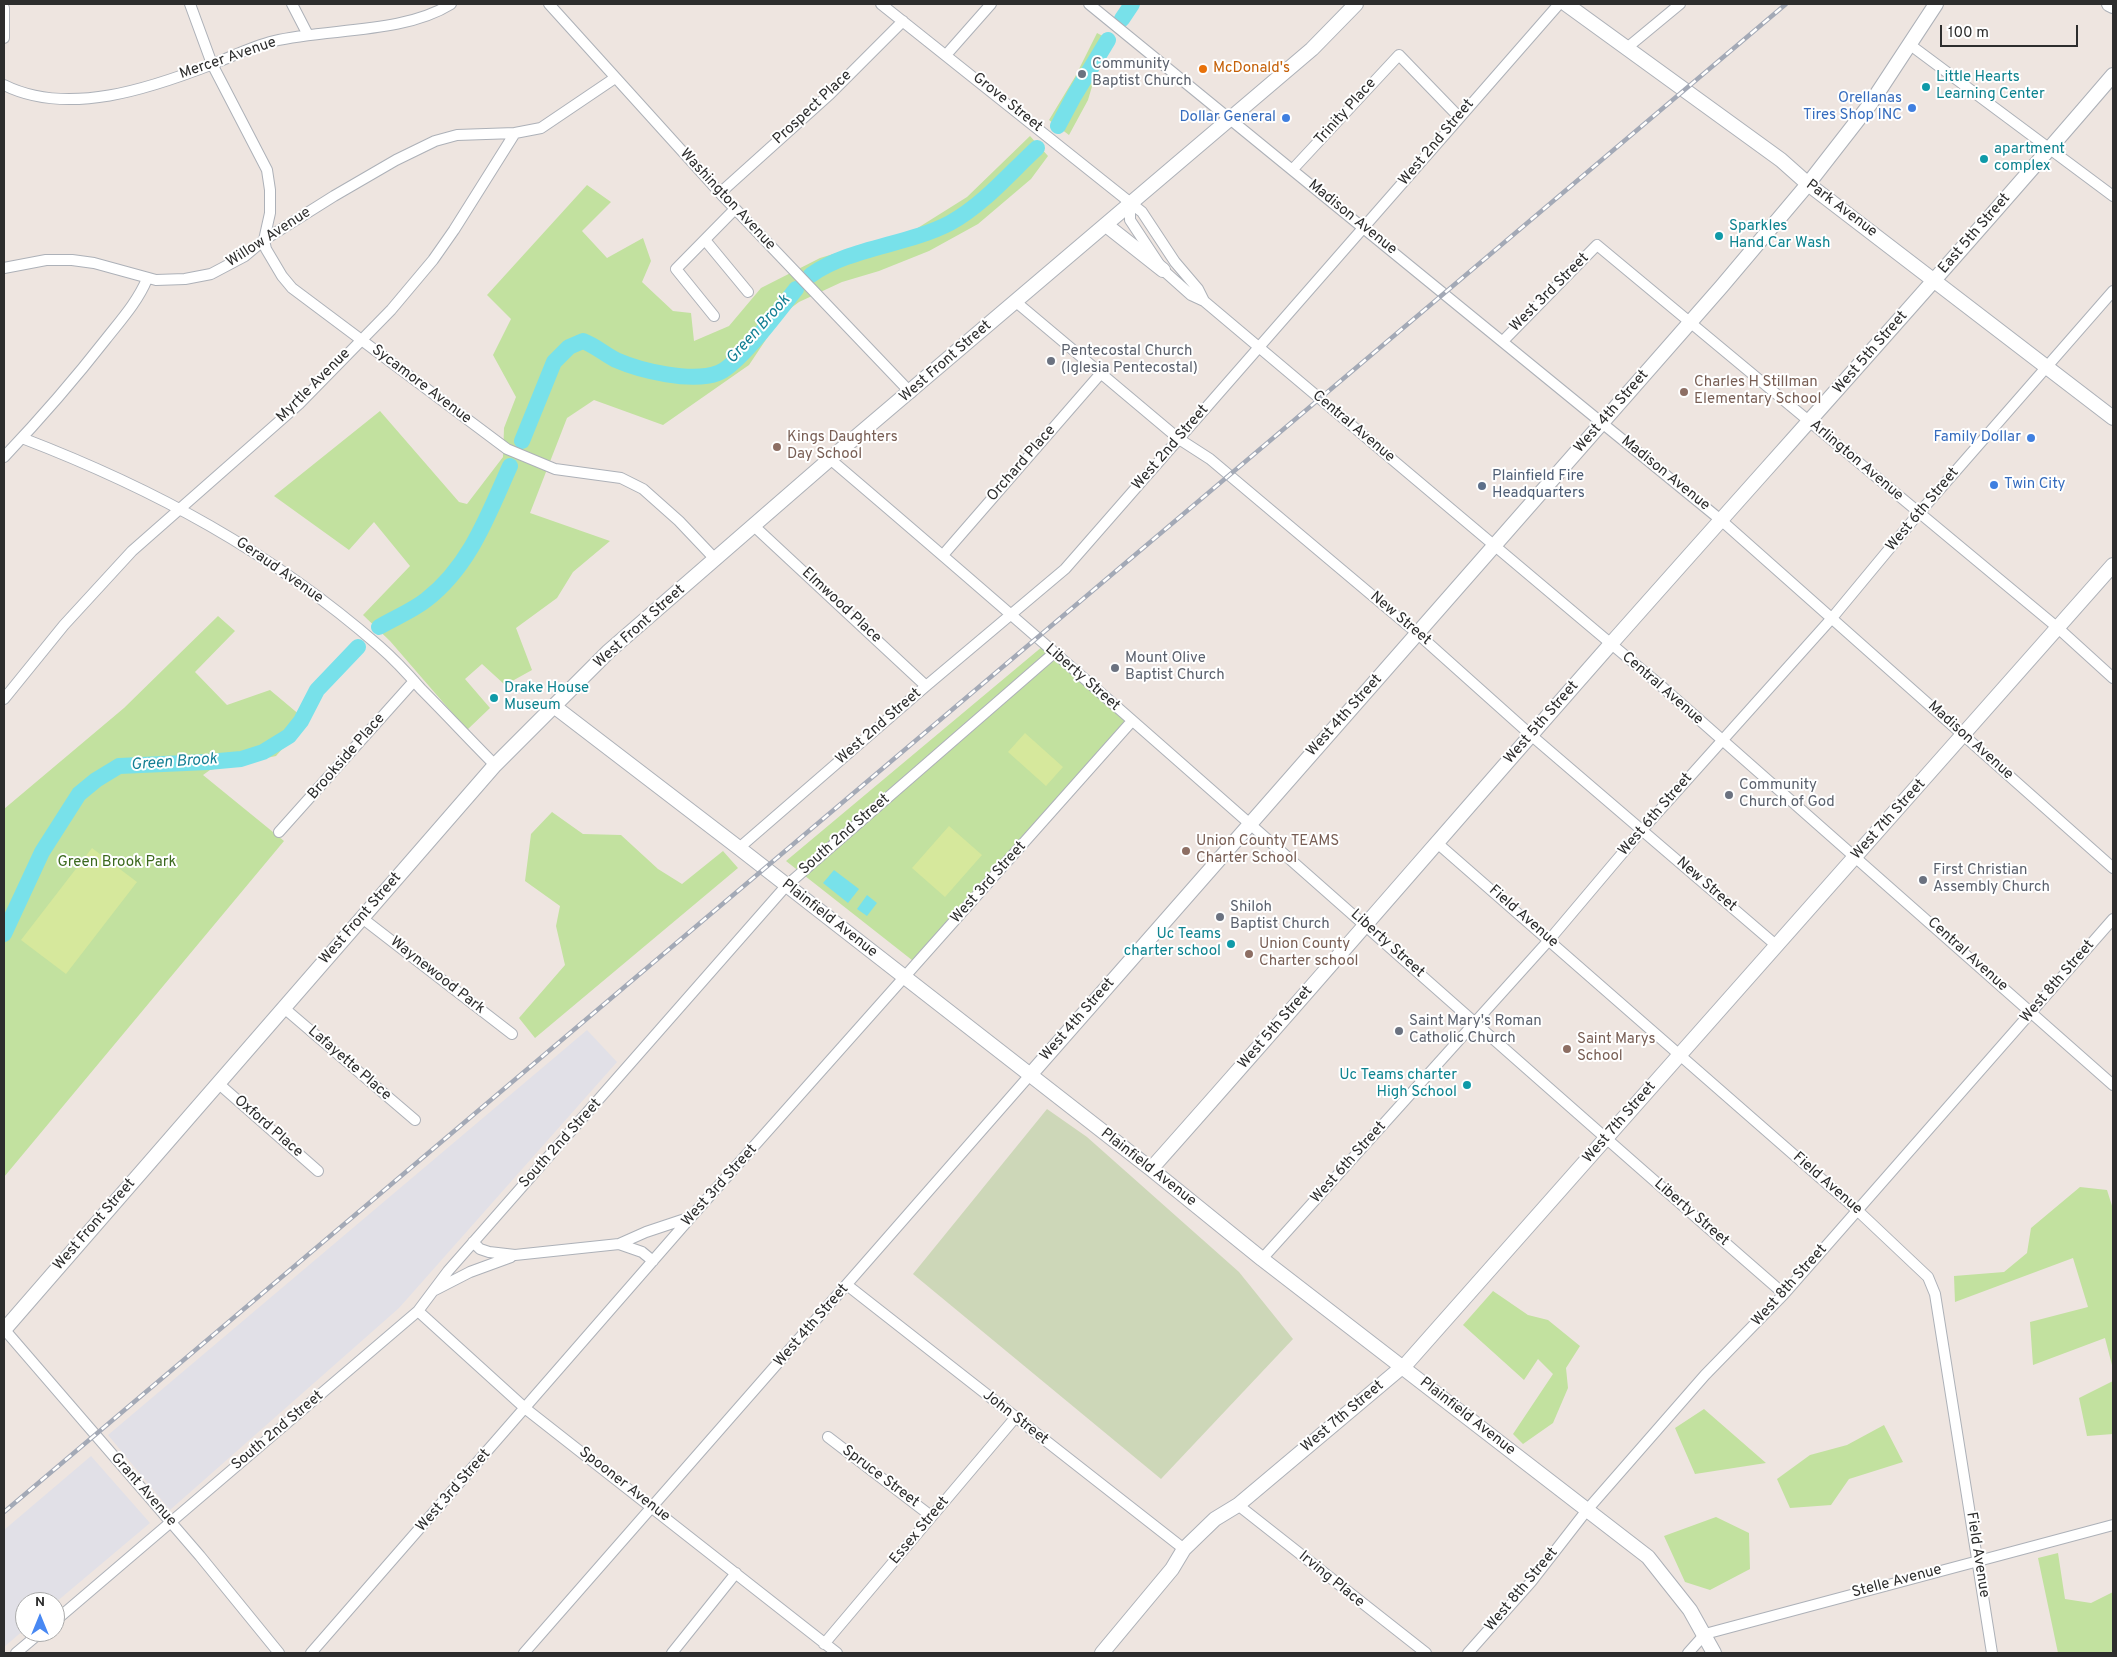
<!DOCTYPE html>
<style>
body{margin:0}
#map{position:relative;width:2117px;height:1657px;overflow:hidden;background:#eee5e0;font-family:Overpass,sans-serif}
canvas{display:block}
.frame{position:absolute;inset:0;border:5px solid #2d2d2d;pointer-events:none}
.north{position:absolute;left:15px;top:1592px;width:50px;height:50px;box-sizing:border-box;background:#fff;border:1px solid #ababab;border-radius:50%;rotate:0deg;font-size:14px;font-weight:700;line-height:20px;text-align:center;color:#2d2d2d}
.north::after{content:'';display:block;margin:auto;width:18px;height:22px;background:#4888f3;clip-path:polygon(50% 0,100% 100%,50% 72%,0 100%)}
.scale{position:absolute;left:1940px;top:25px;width:138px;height:22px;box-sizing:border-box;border:2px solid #2d2d2d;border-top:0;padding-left:6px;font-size:15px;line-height:18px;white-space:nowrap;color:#2d2d2d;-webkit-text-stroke:4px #fff;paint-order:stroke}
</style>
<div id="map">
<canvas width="2117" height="1657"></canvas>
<div class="frame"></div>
<div class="north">N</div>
<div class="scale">100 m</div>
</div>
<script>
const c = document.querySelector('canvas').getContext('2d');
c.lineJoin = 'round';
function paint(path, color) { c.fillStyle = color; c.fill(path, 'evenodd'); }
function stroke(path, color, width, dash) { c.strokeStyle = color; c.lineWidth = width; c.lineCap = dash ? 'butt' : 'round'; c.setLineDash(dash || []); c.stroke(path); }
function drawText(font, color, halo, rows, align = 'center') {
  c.font = font + ' Overpass,sans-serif'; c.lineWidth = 4; c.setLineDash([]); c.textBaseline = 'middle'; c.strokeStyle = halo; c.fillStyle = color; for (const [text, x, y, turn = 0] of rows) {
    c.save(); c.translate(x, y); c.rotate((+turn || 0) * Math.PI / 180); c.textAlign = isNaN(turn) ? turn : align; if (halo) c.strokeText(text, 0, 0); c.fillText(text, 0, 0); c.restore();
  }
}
const industrial = new Path2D(`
 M587 1030 617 1062 399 1308 170 1510 108 1435Z
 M91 1456 150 1523 55 1603 25 1602V1629L4 1647V1530Z`);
const green = new Path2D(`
 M1097 33 1112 41 1099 63 1088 100 1069 135 1049 120 1075 77Z
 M1030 136 1048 156 1031 179 978 224 929 251 879 271 842 282 799 302 783 314 749 365 663 425 594 400 567 418 530 513 610 541 573 572 557 598 516 628 532 670 505 685 482 664 465 679 490 708 467 730 390 641 363 615 410 566 374 522 349 550 274 496 380 411 459 502 467 504 503 457 504 428 516 397 493 355 511 319 487 295 587 185 611 202 582 231 607 258 643 238 651 261 642 282 673 311 691 313 694 341 729 326 761 288 820 258 916 229 967 197Z
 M218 616 235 631 195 672 227 705 270 690 307 721 276 756 210 770 203 775 284 841 4 1177V809L124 708Z
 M1043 646 1129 721 917 964 786 861Z
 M552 812 583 834 621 835 658 869 682 884 723 851 738 868 535 1038 519 1018 565 965 556 926 560 906 525 881 531 834Z
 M2080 1187 2107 1190 2113 1209V1369L2105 1338 2033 1365 2030 1322 2088 1307 2073 1258 1955 1302 1954 1276 2004 1272 2027 1253 2031 1228Z
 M1493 1291 1528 1315 1548 1320 1580 1346 1566 1368 1568 1388 1553 1423 1523 1444 1513 1434 1553 1374 1538 1359 1524 1380 1463 1325Z
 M2113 1381V1434L2087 1436 2079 1398Z
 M1704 1409 1766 1463 1695 1474 1675 1428Z
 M1884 1425 1903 1462 1849 1479 1831 1505 1790 1508 1777 1479 1810 1455 1847 1445Z
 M1716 1517 1749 1533 1750 1569 1710 1590 1685 1582 1664 1536Z
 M2058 1553 2065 1599 2091 1603 2113 1592V1653H2058L2038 1558Z`);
const cemetery = new Path2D(`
 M1047 1109 1087 1137 1239 1272 1293 1339 1161 1479 913 1274Z`);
const pitch = new Path2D(`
 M1025 733 1063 767 1046 786 1008 752Z
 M949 826 982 855 945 897 912 868Z
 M92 848 137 882 66 974 21 940Z`);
const water = new Path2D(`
 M834 870 859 889 848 903 823 883Z
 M867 895 877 903 867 916 857 909Z`);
const river = new Path2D(`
 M1122 19 1132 4
 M1058 126 1074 96 1108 40
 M811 275C848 248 908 245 950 223 983 205 1010 173 1037 148
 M522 441 554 362 569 347 583 341C596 346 604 354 616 360 641 371 692 383 718 373 738 366 781 308 796 289
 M379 627C394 618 412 611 426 600 470 566 488 515 510 466
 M4 934 42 852 79 794 96 780 119 766 208 762 241 759 263 752 289 736 301 721 317 690 358 647`);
const street = new Path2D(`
 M190 4 212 64 267 170 270 190V213L264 240 266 249 282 276 292 288 507 449 555 469 621 478 643 489 679 521 716 560
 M292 4 308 35
 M549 4 720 193 911 393
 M881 4 1142 212 1175 262 1198 289 1204 301
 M1089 4 1722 521 2113 868
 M4 8V38
 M1909 44 2113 196
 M1628 47 1680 4
 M946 55 991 4
 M4 85C68 117 151 88 213 64 233 56 253 46 274 41 328 28 403 34 451 4
 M1293 169 1399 55 1459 117
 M720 193 830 94 903 21
 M1130 205V220L1163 270 1191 295 1204 301 1660 685 2113 1085
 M705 240 748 292
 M4 268 46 260H72L94 263 156 280 185 279 211 274 245 256 264 240 334 196 396 160 435 141 457 135 515 133
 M1016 302 1179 439 1210 459 1418 634 1532 736 1777 946
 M714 316 676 269 735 209
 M1503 341 1597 245 2058 628 2113 678
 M22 438C155 489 271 552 379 646 394 659 408 674 421 689 446 714 470 740 495 765
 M4 457C40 419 74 380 106 339 121 320 138 301 147 279
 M830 459C1152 733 1465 1017 1784 1294
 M755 527 926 686
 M943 555 1102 372
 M4 699 64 625 132 551 299 404 391 310 433 260 454 230 515 133 541 128 615 78
 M279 832 414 681
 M1436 842 1857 1210 1928 1277 1935 1294 1992 1653
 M739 848 926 686 1065 569 1559 4
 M362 918 512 1034
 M284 1008 415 1120
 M219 1084 318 1171
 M473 1242 480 1249 489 1252 515 1255 619 1244 646 1232 691 1217
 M619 1244 642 1252 653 1261
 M1262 1259 1550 939 1642 830 1832 618 1919 513 2113 291
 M847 1285 1184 1549
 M435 1290 470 1272 511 1257
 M418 1311 526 1409 837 1653
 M4 1329 200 1556 279 1653
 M828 1437 931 1516
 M1238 1505 1426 1653
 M55 1621 418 1311 448 1271 786 886 1054 653
 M824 1644 1015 1418
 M16 1653 41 1632
 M311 1653 691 1217 1132 721
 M524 1653 1030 1075
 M672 1653 736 1573
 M1468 1653 1531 1582 1587 1510 1705 1375 1784 1294 2113 919
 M1688 1653 1705 1634 2113 1525`);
const secondary = new Path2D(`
 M1566 4 1781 160 1808 184 2113 418
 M2109 4 2113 6
 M1106 225 1163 270
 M555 707 739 848 1151 1169 1262 1259 1648 1557 1690 1610 1714 1653
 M1030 1075 1722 286 1808 184 1871 103 1936 4
 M1151 1169C1305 996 1456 820 1609 646 1777 456 1948 268 2113 75
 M4 1330 495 765 609 651 830 459 1312 49 1356 4
 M1102 1653 1172 1569 1184 1549 1215 1519 1238 1505 1408 1362 2113 565`);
const rail = new Path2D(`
 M4 1512 1786 4`);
const markers = [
 [1203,69,5,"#e8710a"],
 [1082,74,5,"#6b7280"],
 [1926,87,5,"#0f9aa8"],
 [1912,108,5,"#3f7fe0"],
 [1286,118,5,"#3f7fe0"],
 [1984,159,5,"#0f9aa8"],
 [1719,236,5,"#0f9aa8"],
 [1051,361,5,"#6b7280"],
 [1684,392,5,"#8d6e63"],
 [2031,438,5,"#3f7fe0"],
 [777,447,5,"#8d6e63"],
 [1994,485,5,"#3f7fe0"],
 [1482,486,5,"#5c6f8a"],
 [1115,668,5,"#6b7280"],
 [494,698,5,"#0f9aa8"],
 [1729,795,5,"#6b7280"],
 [1186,851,5,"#8d6e63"],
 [1923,880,5,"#6b7280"],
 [1220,917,5,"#6b7280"],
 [1231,944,5,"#0f9aa8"],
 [1249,954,5,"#8d6e63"],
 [1399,1031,5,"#6b7280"],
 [1567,1049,5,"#8d6e63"],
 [1467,1085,5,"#0f9aa8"]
];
const streetNames = [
 ["Mercer Avenue",228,59,-19],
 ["Grove Street",1007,103,39],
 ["Prospect Place",813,108,-43],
 ["Trinity Place",1346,112,-48],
 ["West 2nd Street",1437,143,-50],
 ["Washington Avenue",727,200,47],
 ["Park Avenue",1841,209,37],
 ["Madison Avenue",1352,218,39],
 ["East 5th Street",1975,234,-49],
 ["Willow Avenue",269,238,-33],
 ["West 3rd Street",1550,293,-45],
 ["West 5th Street",1871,353,-49],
 ["West Front Street",946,362,-41],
 ["Sycamore Avenue",421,385,37],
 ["Myrtle Avenue",314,386,-45],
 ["West 4th Street",1612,412,-49],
 ["Central Avenue",1353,427,40],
 ["West 2nd Street",1171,448,-49],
 ["Arlington Avenue",1856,461,40],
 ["Orchard Place",1022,464,-49],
 ["Madison Avenue",1665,474,39],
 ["West 6th Street",1923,510,-50],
 ["Geraud Avenue",279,571,35],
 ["Elmwood Place",841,606,43],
 ["New Street",1400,619,40],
 ["West Front Street",640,627,-42],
 ["Liberty Street",1082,678,41],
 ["Central Avenue",1662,689,41],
 ["West 4th Street",1345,716,-48],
 ["West 5th Street",1542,723,-49],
 ["West 2nd Street",879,727,-41],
 ["Madison Avenue",1970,741,42],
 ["Brookside Place",347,757,-49],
 ["West 6th Street",1656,815,-49],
 ["West 7th Street",1889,820,-48],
 ["South 2nd Street",845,835,-41],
 ["West 3rd Street",989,883,-48],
 ["New Street",1706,885,41],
 ["Field Avenue",1523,917,41],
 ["West Front Street",361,919,-49],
 ["Plainfield Avenue",829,919,38],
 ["Liberty Street",1387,944,42],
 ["Central Avenue",1967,955,42],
 ["Waynewood Park",437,976,38],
 ["West 8th Street",2058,982,-49],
 ["West 4th Street",1078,1020,-49],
 ["West 5th Street",1276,1028,-49],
 ["Lafayette Place",349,1064,41],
 ["West 7th Street",1620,1123,-49],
 ["Oxford Place",268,1127,41],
 ["South 2nd Street",561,1144,-48],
 ["West 6th Street",1349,1163,-48],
 ["Plainfield Avenue",1148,1168,38],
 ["Field Avenue",1827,1184,41],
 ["West 3rd Street",720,1186,-48],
 ["Liberty Street",1691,1213,41],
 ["West Front Street",95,1225,-49],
 ["West 8th Street",1790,1286,-48],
 ["West 4th Street",812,1326,-49],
 ["West 7th Street",1343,1417,-40],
 ["Plainfield Avenue",1467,1417,38],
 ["John Street",1015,1418,38],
 ["South 2nd Street",278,1431,-40],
 ["Spruce Street",880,1477,37],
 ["Spooner Avenue",624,1485,38],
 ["Grant Avenue",143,1490,49],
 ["West 3rd Street",454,1491,-49],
 ["Essex Street",920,1531,-50],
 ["Field Avenue",1977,1555,81],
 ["Irving Place",1331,1580,39],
 ["Stelle Avenue",1897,1582,-15],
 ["West 8th Street",1522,1590,-50]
];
const worshipNames = [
 ["Community",1092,65],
 ["Baptist Church",1092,82],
 ["Pentecostal Church",1061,352],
 ["(Iglesia Pentecostal)",1061,369],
 ["Mount Olive",1125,659],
 ["Baptist Church",1125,676],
 ["Community",1739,786],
 ["Church of God",1739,803],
 ["First Christian",1933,871],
 ["Assembly Church",1933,888],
 ["Shiloh",1230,908],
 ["Baptist Church",1230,925],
 ["Saint Mary's Roman",1409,1022],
 ["Catholic Church",1409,1039]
];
const foodNames = [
 ["McDonald's",1213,69]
];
const cultureNames = [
 ["Little Hearts",1936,78],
 ["Learning Center",1936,95],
 ["apartment",1994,150],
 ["complex",1994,167],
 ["Sparkles",1729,227],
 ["Hand Car Wash",1729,244],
 ["Drake House",504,689],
 ["Museum",504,706],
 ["Uc Teams",1221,935,"right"],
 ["charter school",1221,952,"right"],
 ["Uc Teams charter",1457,1076,"right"],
 ["High School",1457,1093,"right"]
];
const shopNames = [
 ["Orellanas",1902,99],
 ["Tires Shop INC",1902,116],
 ["Dollar General",1276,118],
 ["Family Dollar",2021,438],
 ["Twin City",2004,485,"left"]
];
const educationNames = [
 ["Charles H Stillman",1694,383],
 ["Elementary School",1694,400],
 ["Kings Daughters",787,438],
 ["Day School",787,455],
 ["Union County TEAMS",1196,842],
 ["Charter School",1196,859],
 ["Union County",1259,945],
 ["Charter school",1259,962],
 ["Saint Marys",1577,1040],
 ["School",1577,1057]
];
const serviceNames = [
 ["Plainfield Fire",1492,477],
 ["Headquarters",1492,494]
];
const parkNames = [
 ["Green Brook Park",117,863]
];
const waterNames = [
 ["Green Brook",759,330,-48],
 ["Green Brook",174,763,-4]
];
paint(industrial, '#e1e0e7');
paint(green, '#c2e19f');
paint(cemetery, '#cdd7b8');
paint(pitch, '#d6e89c');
paint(water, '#78e1ea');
stroke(river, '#78e1ea', 16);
stroke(street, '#adb1b8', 12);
stroke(secondary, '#adb1b8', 16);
stroke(street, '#fff', 10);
stroke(secondary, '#fff', 14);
stroke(rail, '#a3a9b6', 4.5);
stroke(rail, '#fff', 2.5, [8]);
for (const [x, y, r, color] of markers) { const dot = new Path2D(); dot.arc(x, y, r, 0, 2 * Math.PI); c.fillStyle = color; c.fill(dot); stroke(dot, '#fff', 2); }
drawText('15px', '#2d2d2d', '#fff', streetNames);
drawText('15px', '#5b616d', '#fff', worshipNames, 'left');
drawText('15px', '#c56008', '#fff', foodNames, 'left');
drawText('15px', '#0d838f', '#fff', cultureNames, 'left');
drawText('15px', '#366cbe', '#fff', shopNames, 'right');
drawText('15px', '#785e54', '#fff', educationNames, 'left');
drawText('15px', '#4e5e75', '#fff', serviceNames, 'left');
drawText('15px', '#3b691e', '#fff', parkNames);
drawText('italic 16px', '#137f94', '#fff', waterNames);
</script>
